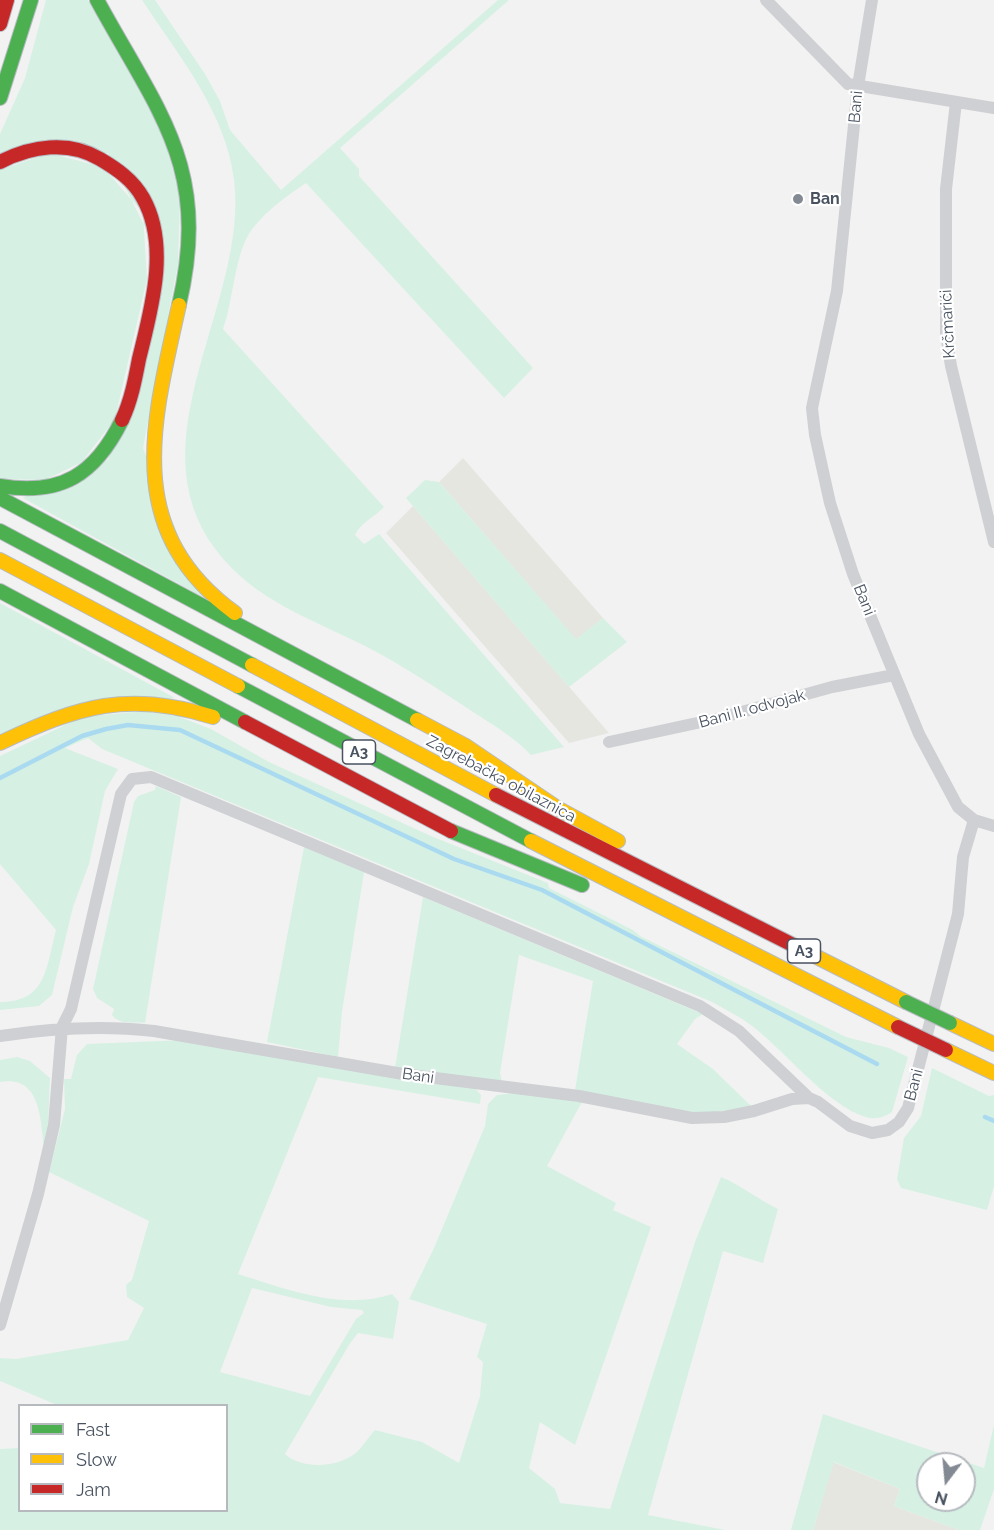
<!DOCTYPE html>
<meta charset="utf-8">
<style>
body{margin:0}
#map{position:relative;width:994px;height:1530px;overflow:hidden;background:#f3f2f2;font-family:Raleway,sans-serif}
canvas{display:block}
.legend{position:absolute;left:18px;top:1404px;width:210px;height:108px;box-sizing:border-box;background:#fff;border:2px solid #b6babf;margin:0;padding:8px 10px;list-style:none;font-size:18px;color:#485260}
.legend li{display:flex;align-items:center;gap:12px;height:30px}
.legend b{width:30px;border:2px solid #b6babf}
.north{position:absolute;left:916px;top:1452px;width:60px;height:60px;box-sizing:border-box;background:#fff;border:2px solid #b6babf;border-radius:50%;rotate:196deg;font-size:16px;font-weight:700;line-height:24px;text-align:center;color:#485260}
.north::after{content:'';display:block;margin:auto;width:21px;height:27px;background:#848a93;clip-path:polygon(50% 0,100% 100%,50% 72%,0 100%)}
</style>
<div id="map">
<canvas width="994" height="1530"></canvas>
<ul class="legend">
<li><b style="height:8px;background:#4caf50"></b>Fast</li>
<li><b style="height:8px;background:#ffc107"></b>Slow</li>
<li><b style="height:8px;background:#c62828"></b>Jam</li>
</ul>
<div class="north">N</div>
</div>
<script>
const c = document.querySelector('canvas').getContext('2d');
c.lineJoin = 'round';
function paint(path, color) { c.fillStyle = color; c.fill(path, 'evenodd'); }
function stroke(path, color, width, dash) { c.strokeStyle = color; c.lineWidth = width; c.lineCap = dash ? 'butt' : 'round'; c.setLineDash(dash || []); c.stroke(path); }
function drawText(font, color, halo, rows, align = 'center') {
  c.font = font + ' Raleway,sans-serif'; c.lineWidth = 4.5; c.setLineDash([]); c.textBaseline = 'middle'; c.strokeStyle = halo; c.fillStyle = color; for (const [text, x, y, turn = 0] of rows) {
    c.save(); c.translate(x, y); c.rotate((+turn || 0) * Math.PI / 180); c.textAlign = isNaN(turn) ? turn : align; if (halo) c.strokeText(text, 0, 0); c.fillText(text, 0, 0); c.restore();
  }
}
const commercial = new Path2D(`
 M463 458 603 618 576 640 439 482Z
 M413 506 609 733 569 743 386 533Z
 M833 1462 900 1489 894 1506 959 1530H813Z`);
const green = new Path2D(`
 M46 0H88L162 129 180 197 178 264 143 448 203 597 23 498 108 460 164 265 108 153 0 154V134L25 78Z
 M142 0H155L205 74 220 101 230 130 281 190 498 0H509L340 148 359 169V176L533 368 504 398 306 183C288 195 267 210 253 228 234 252 234 300 223 329L384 507C375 517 360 523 355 535L364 544 379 534 564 747 531 755C514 737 493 725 473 712 438 689 402 665 365 646 312 619 253 600 216 550 132 438 249 303 234 180 226 112 178 55 142 0Z
 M49 153 103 167 143 213 147 279 115 419 82 462 45 480 0 479V170Z
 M425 480 439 482 576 639 603 618 627 642 569 687 406 498Z
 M0 603 175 698 0 735Z
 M144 711 177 716 211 729 269 762 431 836 548 883 549 888 633 930 640 936 846 1037 889 1048 908 1057 892 1112C885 1117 875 1120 866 1117 828 1107 781 1046 748 1023 737 1015 724 1009 712 1002L102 749 88 738 65 748 118 769 105 791 89 864 73 907 52 995 39 1006 0 1010V1002C47 1002 46 967 56 930L0 864V756L82 717Z
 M156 786 181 797 145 1023C134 1022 119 1025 112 1015L114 1009 97 998 93 989 134 802 138 796 155 790Z
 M304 847 364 872 342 1012 338 1057 267 1042Z
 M423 897 703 1014 695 1019 677 1044 713 1069 751 1106 711 1113 692 1112 575 1090 593 981 519 955 500 1073 502 1082 395 1068Z
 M185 1040 400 1079 475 1088 481 1095 480 1104 318 1077 238 1274C286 1289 342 1311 392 1294L399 1302 393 1339 358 1333 349 1345 285 1454C302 1469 334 1468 353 1455 361 1450 368 1437 375 1430L422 1442 459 1463 480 1396 483 1362 477 1357 487 1324 409 1299 434 1248 485 1126 488 1104 497 1095 515 1093 582 1102 547 1166 616 1203 613 1210 651 1227 575 1445 540 1422 529 1468 555 1489 560 1503 610 1509 695 1242 721 1177C743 1186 757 1199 778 1209L763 1263 723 1251 648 1515 725 1530H0V1449L19 1448 20 1510H226V1406L57 1405 0 1381V1358L16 1359 128 1340 144 1308 127 1297 126 1285 132 1280 149 1221 49 1172 65 1109 64 1079H71L77 1055 87 1044ZM252 1288 331 1307 362 1310 364 1313 356 1319 310 1396 220 1372Z
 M17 1057 30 1061 50 1078 48 1126 44 1146C40 1119 41 1075 0 1082V1060Z
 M932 1068 989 1096 994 1095V1186L987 1210 901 1188 897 1179 904 1138 921 1116Z
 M823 1414 984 1468 994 1425V1489L980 1530H959L894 1506 900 1489 834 1462 813 1530H791ZM928 1464H964V1500H928Z`);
const stream = new Path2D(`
 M0 778 82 736 106 729 128 725 180 730 454 859 542 890 877 1064
 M985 1117 994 1121`);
const street = new Path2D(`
 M766 0 848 84 994 108
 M872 0 858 86 837 291 812 408 815 435 830 503 853 574 919 734 958 807 974 820 994 826
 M956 102 946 189V334L951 366 994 542
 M609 742 720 718 832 687 894 675
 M62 1027 71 1009 121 794 132 779 151 777 700 1006 739 1031 809 1098
 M0 1036C52 1028 101 1025 154 1031L403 1074 579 1096 692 1118 724 1117 754 1111 792 1099 809 1098 818 1102 850 1126 872 1133 888 1130 899 1122 908 1108 958 914 963 857 974 820
 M0 1325 38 1194 54 1125 62 1027`);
const fast = new Path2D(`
 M97 0C159 114 211 167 179 305
 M0 98 31 0
 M0 486C61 496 95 475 122 420
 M0 498 417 720
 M0 531 252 665
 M0 591 245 722
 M238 686 531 841
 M451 831 582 885`);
const slow = new Path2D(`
 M179 305C153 422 121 530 235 613
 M0 560 238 686
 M252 665 496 795
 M417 720 466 746 559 809 618 841
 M0 743C78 706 129 690 213 717
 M531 841 898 1027
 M795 946 906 1002
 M950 1023 994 1044
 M946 1050 994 1073`);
const jam = new Path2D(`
 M0 24 7 0
 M0 162C31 146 69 140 100 159 117 169 133 180 143 198 170 246 151 310 139 359 135 380 131 401 122 420
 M245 722 451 831
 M496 795 795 946`);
const fastBridge = new Path2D(`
 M906 1002 950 1023`);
const jamBridge = new Path2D(`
 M898 1027 946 1050`);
const markers = [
 [798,199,6,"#848a93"]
];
const shields = [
 [359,752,33],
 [804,951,33]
];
const shieldNames = [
 ["A3",359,752],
 ["A3",804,951]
];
const streetNames = [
 ["Bani",856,107,-85],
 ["Krčmarići",948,324,-93],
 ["Bani",864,600,68],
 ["Bani II. odvojak",752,709,-15],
 ["Zagrebačka obilaznica",501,779,28],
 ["Bani",418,1076,8],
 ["Bani",914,1085,-75]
];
const poiNames = [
 ["Ban",810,199]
];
paint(commercial, '#e6e6e1');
paint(green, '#d6f1e4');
stroke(stream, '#aadaf0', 4.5);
stroke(fast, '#b7bbc2', 16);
stroke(slow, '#b7bbc2', 16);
stroke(jam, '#b7bbc2', 16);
stroke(street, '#ced0d3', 12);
stroke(fast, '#4caf50', 14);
stroke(slow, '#ffc107', 14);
stroke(jam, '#c62828', 14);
stroke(fastBridge, '#b7bbc2', 16, []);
stroke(jamBridge, '#b7bbc2', 16, []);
stroke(fastBridge, '#4caf50', 14);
stroke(jamBridge, '#c62828', 14);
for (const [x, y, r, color] of markers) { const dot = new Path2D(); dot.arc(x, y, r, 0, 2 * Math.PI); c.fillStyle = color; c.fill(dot); stroke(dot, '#fff', 2); }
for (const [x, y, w] of shields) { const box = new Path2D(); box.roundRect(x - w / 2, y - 12, w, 24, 4.5); c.fillStyle = '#fff'; c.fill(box); stroke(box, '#485260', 1.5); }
drawText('bold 15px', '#485260', null, shieldNames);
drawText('16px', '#485260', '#fff', streetNames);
drawText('bold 16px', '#485260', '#fff', poiNames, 'left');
</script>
